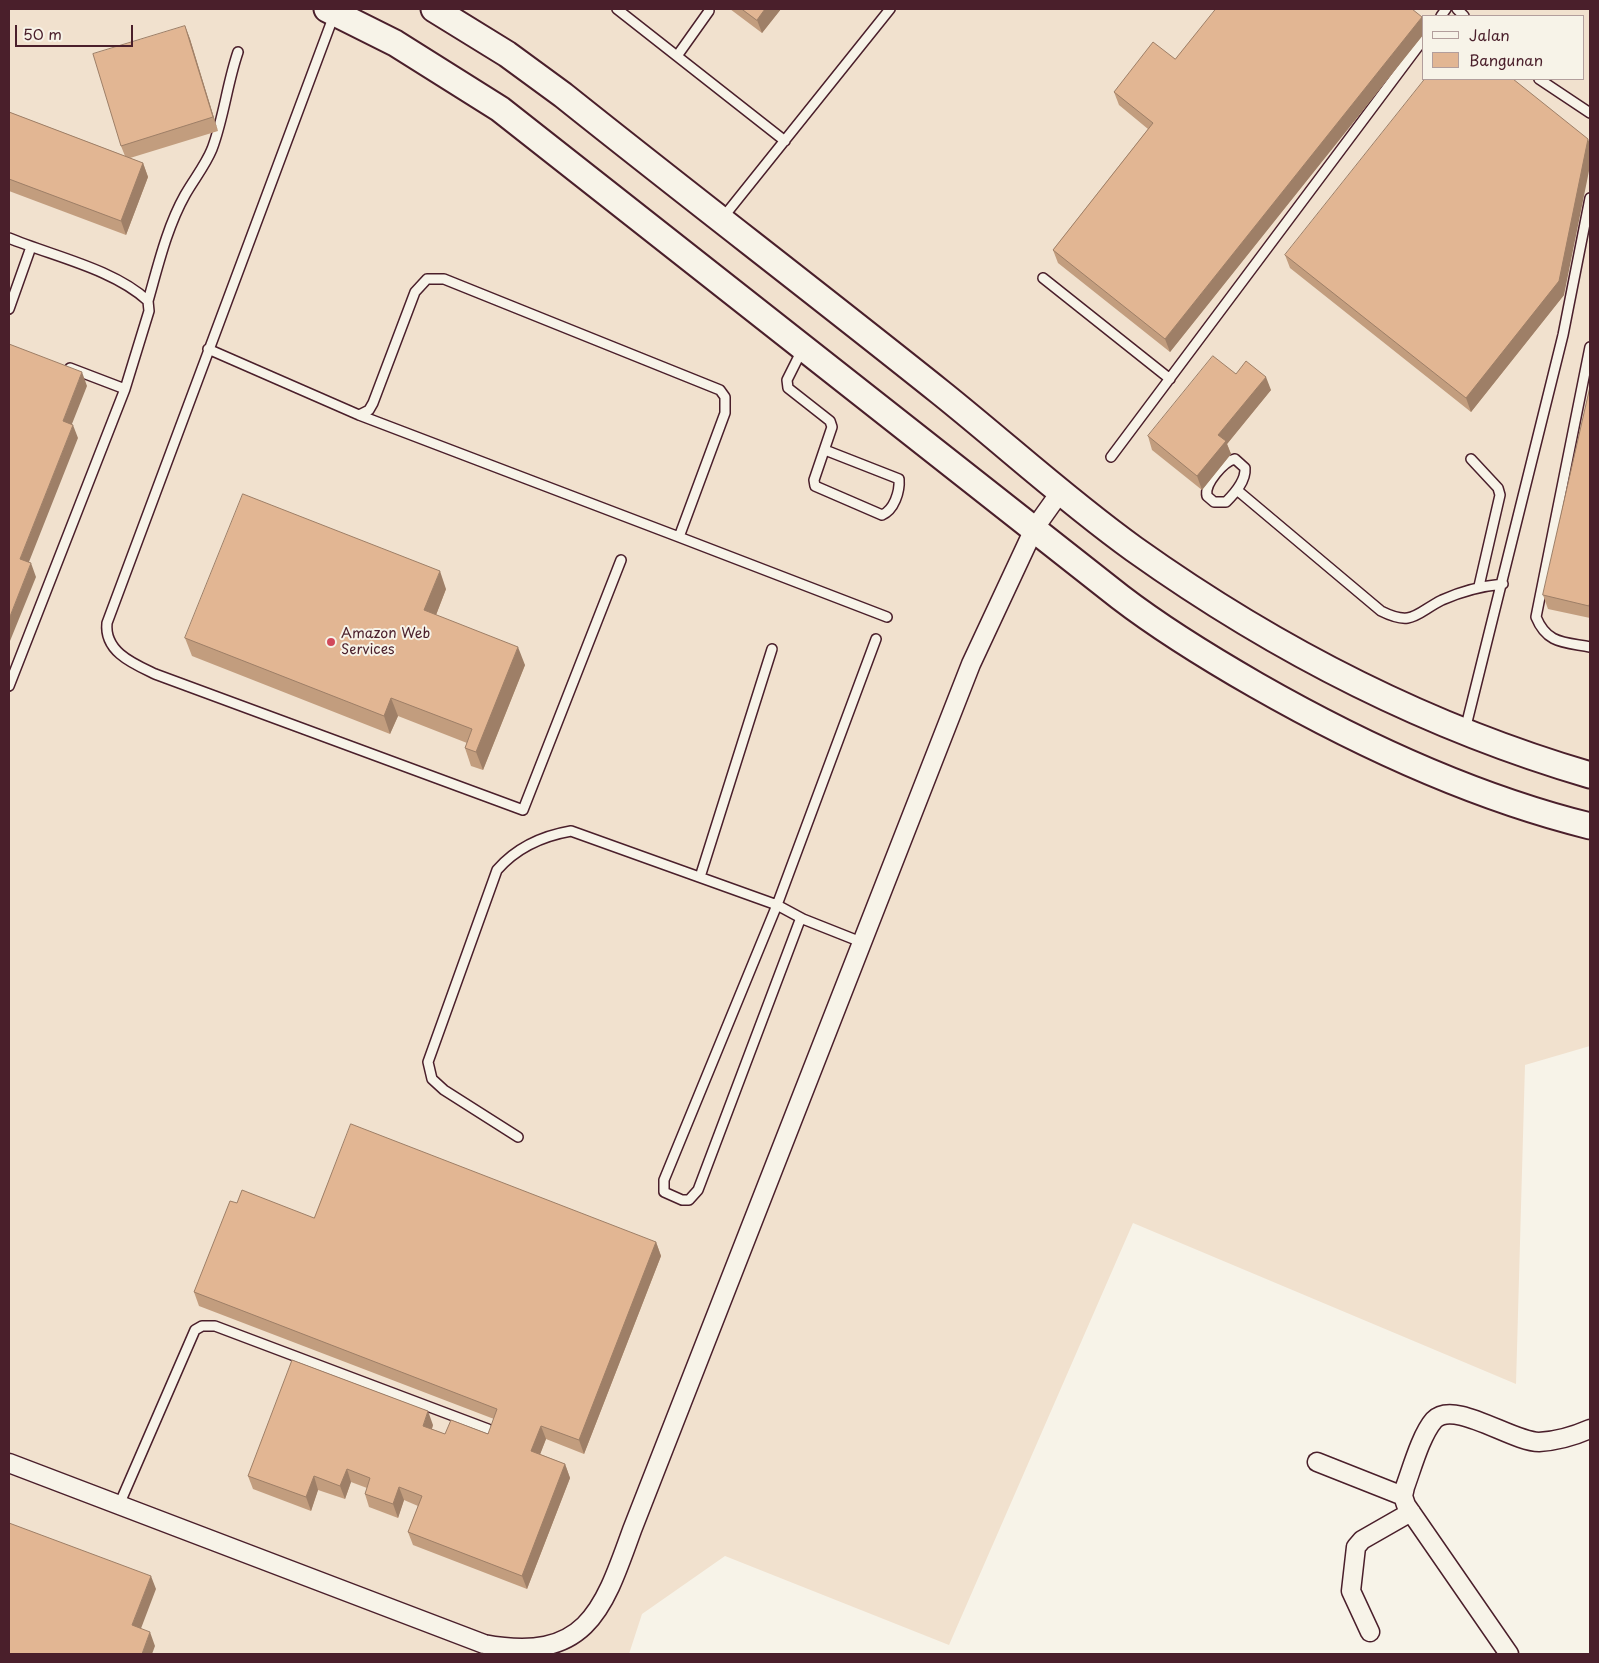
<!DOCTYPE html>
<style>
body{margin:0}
#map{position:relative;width:1599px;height:1663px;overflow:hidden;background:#f7f3e8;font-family:"Playpen Sans",sans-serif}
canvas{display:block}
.frame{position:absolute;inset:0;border:10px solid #4a1f2b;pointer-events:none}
.legend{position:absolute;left:1422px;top:15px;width:162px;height:65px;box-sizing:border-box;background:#f7f3e8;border:1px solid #b29e9c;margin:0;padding:6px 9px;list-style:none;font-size:15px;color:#4a1f2b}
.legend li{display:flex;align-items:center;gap:10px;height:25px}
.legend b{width:25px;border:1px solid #b29e9c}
.scale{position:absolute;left:15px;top:25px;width:118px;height:22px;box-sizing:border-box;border:2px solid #4a1f2b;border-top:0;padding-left:6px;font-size:15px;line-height:18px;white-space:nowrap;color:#4a1f2b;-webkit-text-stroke:4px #f7f3e8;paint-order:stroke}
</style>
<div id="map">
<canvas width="1599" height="1663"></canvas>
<div class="frame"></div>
<ul class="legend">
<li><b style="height:6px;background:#f7f3e8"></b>Jalan</li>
<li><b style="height:14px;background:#e2b693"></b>Bangunan</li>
</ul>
<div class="scale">50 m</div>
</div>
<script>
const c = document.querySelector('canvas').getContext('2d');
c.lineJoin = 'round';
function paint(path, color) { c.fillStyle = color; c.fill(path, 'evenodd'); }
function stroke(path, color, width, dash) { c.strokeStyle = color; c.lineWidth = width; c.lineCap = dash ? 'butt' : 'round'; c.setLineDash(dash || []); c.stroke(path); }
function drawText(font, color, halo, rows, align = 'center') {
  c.font = font + ' "Playpen Sans",sans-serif'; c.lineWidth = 4; c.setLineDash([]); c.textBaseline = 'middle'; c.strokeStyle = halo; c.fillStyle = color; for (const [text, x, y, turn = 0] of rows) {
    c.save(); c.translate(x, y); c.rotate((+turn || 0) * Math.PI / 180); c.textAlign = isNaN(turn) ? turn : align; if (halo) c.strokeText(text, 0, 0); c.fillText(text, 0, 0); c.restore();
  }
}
const built = new Path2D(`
 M9 9H1590V1046L1525 1065 1516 1384 1133 1223 949 1645 725 1556 642 1614 629 1654H9ZM1423 16H1583V79H1423Z`);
const lane = new Path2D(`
 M617 9 785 141
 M1457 9 1464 16
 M334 15 107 623C104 652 134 664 155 674L523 810 621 560
 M1441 16 1446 9
 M677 56 709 11
 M1539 79 1590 113
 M721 220 890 9
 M9 238C52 256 114 269 148 301L149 311 125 389 9 686
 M1043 278 1170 379
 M148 301C158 266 167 227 185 195 194 179 205 166 212 149 224 117 227 84 238 52
 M9 309 31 247
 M1590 347 1536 617C1547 644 1564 642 1590 647
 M208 349 359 415 369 410 373 403 415 292 427 279H444L720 390 725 397V413L679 537 887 617
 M802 350 787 380 788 388 830 421 832 427 814 480 815 486 882 515C894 510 900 492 899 479L825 450
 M70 368 125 389
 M359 415 679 537
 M1111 457 1423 40
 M1235 459 1245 468C1246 481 1235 493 1226 502H1214L1207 496C1204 484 1224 461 1235 459Z
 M1471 459 1498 488 1500 495 1479 586
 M1237 490 1381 611C1413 627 1416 613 1442 600 1462 591 1482 586 1503 584
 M1465 730 1563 335 1590 198
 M700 877 772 649
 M861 942 803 919 800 920 698 1190 689 1200H682L664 1192V1180L777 905 876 639
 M518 1137 444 1090 432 1079 428 1062 497 870C517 847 542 836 571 831L777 905 803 919
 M119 1505 195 1330 202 1326H215L488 1429`);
const street = new Path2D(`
 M1317 1462 1403 1496
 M9 1463 484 1644C586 1663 603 1611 632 1530L971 664 1034 529 1061 491
 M1370 1632 1351 1591 1356 1547 1362 1540 1411 1512
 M1509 1654 1406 1505 1403 1496 1405 1487C1412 1468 1421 1435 1434 1420 1454 1399 1512 1442 1539 1442 1556 1441 1574 1436 1590 1429`);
const secondary = new Path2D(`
 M327 9 395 43 500 109 1120 597C1163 630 1209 658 1256 685 1361 745 1473 797 1590 826
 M434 9 507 54 563 95C688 195 815 292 940 392 1005 444 1067 501 1134 549 1273 648 1426 727 1590 775`);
const wall = new Path2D(`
 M730 9H781L762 33Z
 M1423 20V35L1170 352 1058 263 1053 250 1148 129 1119 105 1114 92Z
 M185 26 190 39 218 131 130 158 143 163 148 177 126 235 9 191V112L125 156 121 146Z
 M1285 255 1564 295 1471 412 1290 268Z
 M1236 374 1271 390 1227 444 1231 454 1202 490 1152 450 1148 436Z
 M1590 387V618L1548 609 1543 595Z
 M446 589 436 615 525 665 483 770 471 766 465 748 467 743 398 716 390 734 192 656 185 638Z
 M237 1203 314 1218 656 1242 661 1256 584 1454 546 1439 540 1454 565 1464 570 1478 527 1589 413 1545 408 1532 418 1506 404 1500 398 1518 369 1507 365 1494 367 1488 351 1482 345 1499 318 1490 311 1511 253 1489 248 1476 433 1425 432 1429 445 1434H488L494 1419 199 1306 194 1292Z`);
const shadedWall = new Path2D(`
 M765 9H781L762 33 757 20Z
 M1422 17 1423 20V35L1170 352 1165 339Z
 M185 26 190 39 218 131 213 117Z
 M1588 139 1590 144V166L1564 295 1471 412 1466 398Z
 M143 163 148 177 126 235 121 221Z
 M82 372 87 386 68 434 63 421Z
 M1266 377 1271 390 1227 444 1231 454 1202 490 1197 476 1218 435Z
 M73 425 78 438 25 572 20 559Z
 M31 563 36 577 10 641 9 636V619Z
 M440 571 446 589 431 628 424 610Z
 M518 647 525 665 483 770 476 752Z
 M391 698 398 716 390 734 384 716Z
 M656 1242 661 1256 584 1454 579 1440Z
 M428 1411 433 1425 428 1440 423 1426Z
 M541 1426 546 1439 536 1465 531 1451Z
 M565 1464 570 1478 527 1589 522 1576Z
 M347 1469 351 1482 345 1499 340 1486Z
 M314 1476 318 1490 311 1511 306 1497Z
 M399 1487 404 1500 398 1518 393 1504Z
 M151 1576 156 1589 137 1639 132 1625Z
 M150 1632 155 1646 152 1654H142Z`);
const building = new Path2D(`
 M742 9H765L757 20Z
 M1216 9H1412L1422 17 1165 339 1053 250 1153 123 1114 92 1153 42 1175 59Z
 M185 26 213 117 121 146 93 54Z
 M1425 79H1513L1588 139 1559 281 1466 398 1285 255Z
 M9 112 143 163 121 221 9 179Z
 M9 344 82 372 63 421 73 425 20 559 31 563 9 619Z
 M1213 356 1236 374 1246 361 1266 377 1218 435 1226 441 1197 476 1148 436Z
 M1590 387V601L1589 606 1543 595Z
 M243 494 440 571 424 610 518 647 476 752 465 748 472 729 391 698 384 716 185 638Z
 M351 1124 656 1242 579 1440 541 1426 531 1451 565 1464 522 1576 408 1532 422 1496 399 1487 393 1504 365 1494 370 1478 347 1469 340 1486 314 1476 306 1497 248 1476 292 1360 428 1411 423 1426 445 1434 451 1420 488 1434 497 1409 194 1292 230 1201 237 1203 242 1190 314 1218Z
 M9 1523 151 1576 132 1625 150 1632 142 1654H9Z`);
const markers = [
 [331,642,5,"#d1495b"]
];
const poiNames = [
 ["Amazon Web",341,634],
 ["Services",341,650]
];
paint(built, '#f1e1ce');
stroke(lane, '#4a1f2b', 12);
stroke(street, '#4a1f2b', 21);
stroke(secondary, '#4a1f2b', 29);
stroke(lane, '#f7f3e8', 9);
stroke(street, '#f7f3e8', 18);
stroke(secondary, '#f7f3e8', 25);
paint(wall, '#c29d7e');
paint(shadedWall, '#9e7f67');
paint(building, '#e2b693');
stroke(building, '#9e7f67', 1);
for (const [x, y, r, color] of markers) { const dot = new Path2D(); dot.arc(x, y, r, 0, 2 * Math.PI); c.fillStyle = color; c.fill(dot); stroke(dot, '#f7f3e8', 2); }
drawText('14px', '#4a1f2b', '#f7f3e8', poiNames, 'left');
</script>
